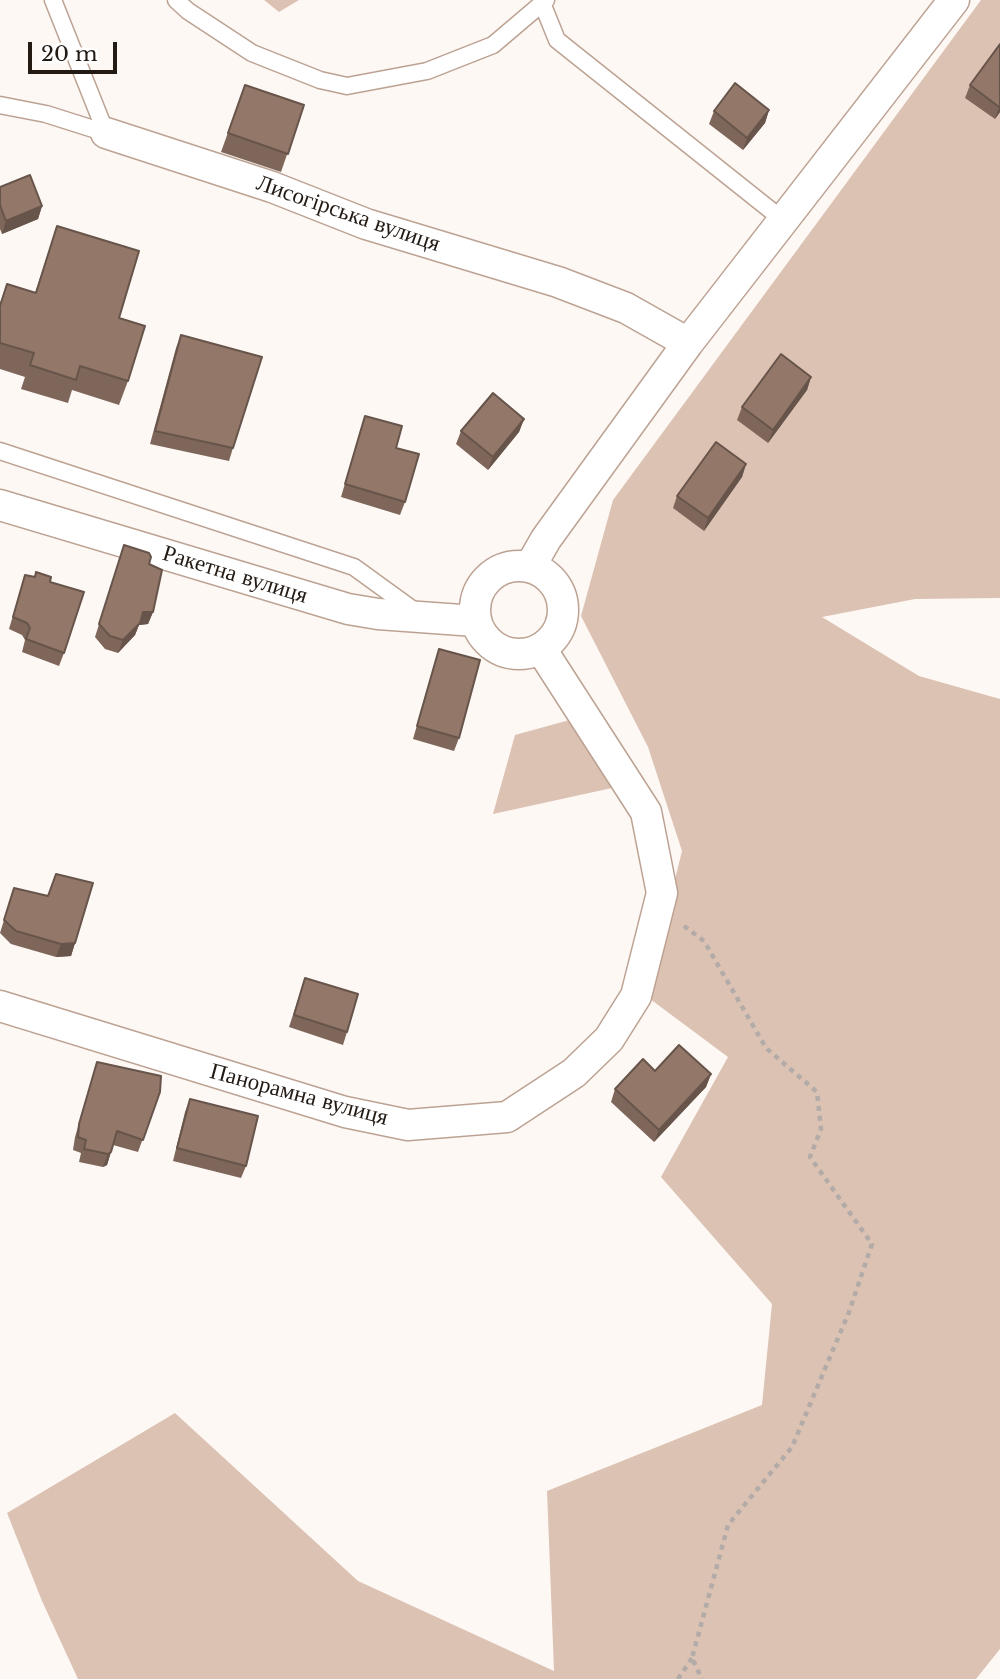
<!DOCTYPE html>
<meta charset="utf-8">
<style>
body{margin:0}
#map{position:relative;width:1000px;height:1679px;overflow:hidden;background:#fef8f5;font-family:"Libre Baskerville",serif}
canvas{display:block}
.scale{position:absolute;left:28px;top:42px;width:89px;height:32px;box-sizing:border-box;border:4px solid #231a14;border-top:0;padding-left:9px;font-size:21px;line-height:24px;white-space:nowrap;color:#231a14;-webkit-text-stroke:5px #fff;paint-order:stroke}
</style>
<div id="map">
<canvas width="1000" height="1679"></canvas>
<div class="scale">20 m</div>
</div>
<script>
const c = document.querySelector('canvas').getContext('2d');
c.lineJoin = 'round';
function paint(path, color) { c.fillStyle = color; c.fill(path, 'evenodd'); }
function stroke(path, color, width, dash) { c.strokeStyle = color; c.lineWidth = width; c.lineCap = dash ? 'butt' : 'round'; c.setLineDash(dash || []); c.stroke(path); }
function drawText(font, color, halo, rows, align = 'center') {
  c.font = font + ' "Libre Baskerville",serif'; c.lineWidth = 5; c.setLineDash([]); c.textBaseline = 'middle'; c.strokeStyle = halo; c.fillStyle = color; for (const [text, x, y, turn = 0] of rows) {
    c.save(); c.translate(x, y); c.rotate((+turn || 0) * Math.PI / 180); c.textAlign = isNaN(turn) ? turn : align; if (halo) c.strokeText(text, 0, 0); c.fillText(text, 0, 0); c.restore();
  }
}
const green = new Path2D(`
 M264 0H299L279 12Z
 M981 0H1000V598L915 599 822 617 919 676 1000 699V1649L976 1679H78L42 1601 7 1513 175 1413 358 1581 554 1671 547 1491 762 1405 772 1304 661 1177 728 1057 646 996 682 851 648 747 581 616 613 500Z
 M573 719 612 788 493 814 515 735Z`);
const path = new Path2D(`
 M684 926 704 941 766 1048 817 1092 821 1129 810 1157 872 1244 849 1312 792 1447 728 1525 692 1658 702 1679
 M678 1679 692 1658`);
const service = new Path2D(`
 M53 0 106 133
 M176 0 188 11 252 53 320 80 347 86 427 71 493 45 546 0
 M542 3 557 40 783 220
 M0 105 46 114 106 133
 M0 451 354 567 416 612`);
const minor = new Path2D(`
 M106 133 272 187 366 224 558 282 626 308 688 343
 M0 505 348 609 378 614 475 621
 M475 610a44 44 0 1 1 88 0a44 44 0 1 1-88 0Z
 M530 567 546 539 688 343 954 0
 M0 1006 345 1112 408 1125 507 1117 574 1073 609 1039 636 996 662 893 646 812 541 649`);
const wall = new Path2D(`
 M1000 44V112L995 119 965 98 970 85Z
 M245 85 304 105 281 172 221 152Z
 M769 110 765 123 743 150 709 124 714 111Z
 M0 187 42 206 38 219 2 234 0 229Z
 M57 226 119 318 128 381 119 405 72 390 68 403 21 389 25 377 0 369V303L7 284 35 293Z
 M181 335 233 448 229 461 150 444 176 348Z
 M811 377 807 390 768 443 737 420 742 407Z
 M365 416 396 448 405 502 400 515 341 497Z
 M524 419 519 432 488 470 456 444 461 431Z
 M746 464 742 477 704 531 673 508 677 496Z
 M124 545 149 564 153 612 148 624 139 625 135 635 118 653 105 649 95 637Z
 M25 575 50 582 64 653 59 666 22 652 25 640 22 635 9 629Z
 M439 649 459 738 454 751 413 739Z
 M14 888 75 943 71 956 56 957 11 944 0 933Z
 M305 978 347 1032 343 1045 289 1027Z
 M97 1062 160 1092 138 1152 113 1145 107 1165 103 1167 79 1162 81 1153 73 1150 75 1137Z
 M655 1071 711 1074 706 1087 654 1142 611 1102 615 1089Z
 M190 1099 246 1166 241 1178 173 1161 185 1112Z`);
const shadedWall = new Path2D(`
 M1000 106V112L995 119 999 107Z
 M769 110 765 123 743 150 747 138Z
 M42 206 38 219 2 234 6 221Z
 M811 377 807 390 768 443 773 430Z
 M524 419 519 432 488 470 493 457Z
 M746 464 742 477 704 531 708 518Z
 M143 612H153L148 624 139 625 135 635 118 653 123 640Z
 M75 943 71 956 56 957 61 944Z
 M711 1074 706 1087 654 1142 659 1130Z
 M111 1152 107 1165 103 1167 108 1154Z`);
const building = new Path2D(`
 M1000 44V106L999 107 970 85Z
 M735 83 769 110 747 138 714 111Z
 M245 85 304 105 288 154 228 133Z
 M30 175 42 206 6 221 0 205V187Z
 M57 226 139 251 119 318 145 326 128 381 80 366 76 380 30 365 34 353 0 343V306L7 284 36 293Z
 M181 335 262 357 233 448 155 431Z
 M781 354 811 377 773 430 742 407Z
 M493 393 524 419 493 457 461 431Z
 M365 416 402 426 396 448 419 454 405 502 345 484Z
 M716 442 746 464 708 518 677 496Z
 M124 545 149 553 151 557 149 564 162 570 153 612H143L140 623 123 640 110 636 99 624Z
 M36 572 51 577 50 582 84 592 64 653 26 639 30 628 27 623 13 617 25 575 35 577Z
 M439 649 480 660 459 738 417 726Z
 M56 874 93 883 75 943 61 944 16 931 4 920 14 888 48 896Z
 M305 978 358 994 347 1032 294 1015Z
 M679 1045 711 1074 659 1130 615 1089 643 1059 655 1071Z
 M97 1062 161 1076 160 1092 143 1140 117 1131 111 1152 108 1154 84 1149 86 1140 78 1137 79 1124Z
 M190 1099 258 1116 246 1166 177 1148Z`);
const streetNames = [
 ["Лисогірська вулиця",348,214,19],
 ["Ракетна вулиця",235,575,17],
 ["Панорамна вулиця",299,1095,15]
];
paint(green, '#dcc2b3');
stroke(service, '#bca293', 19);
stroke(minor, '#bca293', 33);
stroke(path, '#b2aba7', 4.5, [5, 5]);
stroke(service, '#fff', 16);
stroke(minor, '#fff', 30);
paint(wall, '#7e675a');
paint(shadedWall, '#67544a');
paint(building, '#937869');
stroke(building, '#67544a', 2);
drawText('23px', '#231a14', '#fff', streetNames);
</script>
